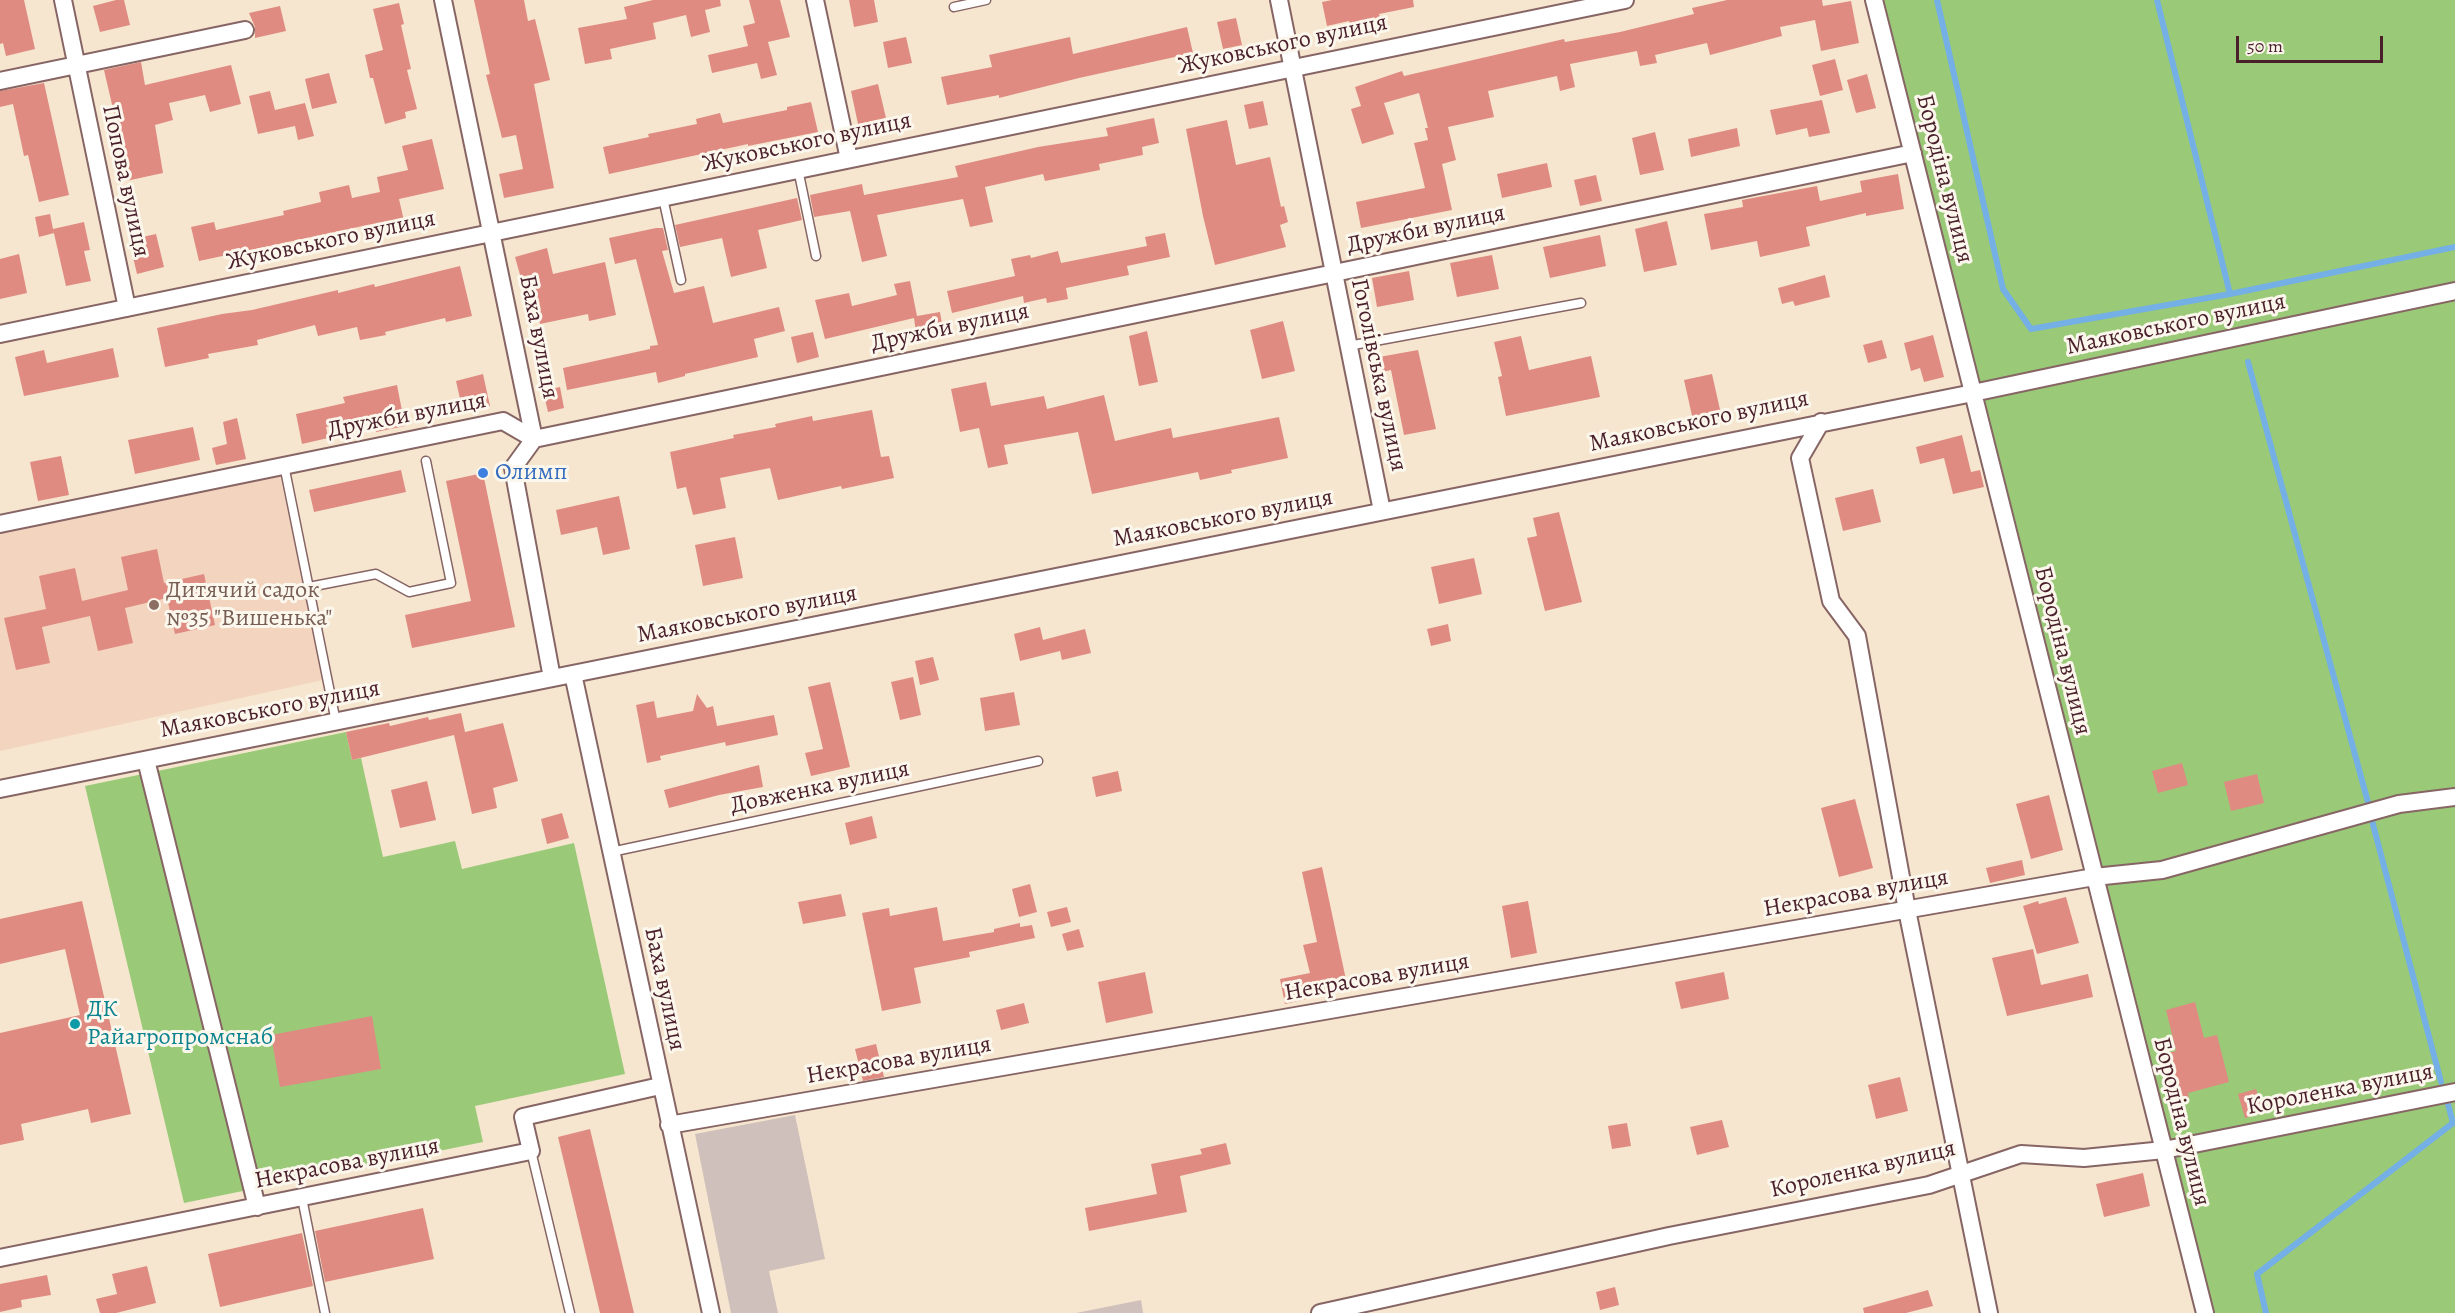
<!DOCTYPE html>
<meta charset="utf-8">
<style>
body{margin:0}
#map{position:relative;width:2455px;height:1313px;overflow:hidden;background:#f6e6cf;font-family:Alegreya,serif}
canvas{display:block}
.scale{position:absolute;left:2236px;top:36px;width:147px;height:27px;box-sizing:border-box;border:3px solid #4a1f2b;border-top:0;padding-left:8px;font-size:18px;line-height:21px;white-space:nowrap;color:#4a1f2b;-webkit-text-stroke:4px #fbf7ec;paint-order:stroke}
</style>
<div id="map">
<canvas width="2455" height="1313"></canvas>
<div class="scale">50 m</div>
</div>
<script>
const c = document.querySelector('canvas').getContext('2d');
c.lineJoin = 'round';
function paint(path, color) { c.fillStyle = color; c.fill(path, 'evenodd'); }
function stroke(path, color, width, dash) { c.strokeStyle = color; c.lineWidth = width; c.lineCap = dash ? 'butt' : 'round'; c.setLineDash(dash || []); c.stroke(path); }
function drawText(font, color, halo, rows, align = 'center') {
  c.font = font + ' Alegreya,serif'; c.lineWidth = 6; c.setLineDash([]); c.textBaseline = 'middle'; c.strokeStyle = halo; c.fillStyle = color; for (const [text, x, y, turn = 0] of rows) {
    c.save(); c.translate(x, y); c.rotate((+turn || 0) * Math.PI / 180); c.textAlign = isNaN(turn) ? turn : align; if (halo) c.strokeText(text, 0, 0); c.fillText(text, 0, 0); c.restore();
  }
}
const built = new Path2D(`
 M279 470 323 680 0 751V530Z`);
const industrial = new Path2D(`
 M795 1115 825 1259 769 1271 778 1313H731L695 1134Z
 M1141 1300 1143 1313H1076Z`);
const green = new Path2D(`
 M1874 0H2455V288L1974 388Z
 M2455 294V1313H2205L1977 394Z
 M346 732 352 760 361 758 383 857 455 841 462 869 574 843 625 1074 475 1106 483 1142 184 1203 85 786Z`);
const stream = new Path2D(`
 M1937 0 2003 289 2031 329 2230 294 2455 247
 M2157 0 2230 294
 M2248 362 2369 806
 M2371 817 2441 1082
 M2266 1313 2257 1274 2453 1123 2448 1104`);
const building = new Path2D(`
 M0 0H24L35 49 6 56 3 43 0 44Z
 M116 0H124L130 25 100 32 93 6Z
 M474 0H524L528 21 535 19 550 80 534 84 554 188 504 198 499 174 523 169 516 135 502 138 486 75 490 74Z
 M653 0H720L721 6 705 10 710 32 691 37 686 15 653 23 656 39 610 49 612 59 585 64 578 28 627 19 624 7Z
 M749 0H780L790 37 768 42 777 75 761 79 757 63 712 73 708 55 748 46 743 26 755 23Z
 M849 0H874L878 22 854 27Z
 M1332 0H1413L1414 7 1379 14 1382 24 1352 31 1349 21 1327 26 1322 2Z
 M1727 0H1822L1823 6 1851 1 1859 43 1821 51 1815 20 1780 27 1782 36 1710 55 1707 43 1655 55 1657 63 1640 66 1637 51 1570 64 1575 87 1560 91 1557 76 1488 91 1494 117 1448 127 1456 160 1442 164 1452 210 1361 228 1356 202 1425 188 1414 143 1428 140 1425 128H1428L1419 93 1384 103 1394 134 1362 144 1351 109 1361 106 1355 87 1402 71 1404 76 1564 39 1565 42 1620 32 1694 14 1692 8Z
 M399 3 404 24 401 25 411 69 407 70 417 109 405 112 406 118 385 124 373 78H370L365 55 383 50 373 9Z
 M280 6 286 31 255 38V27L249 13Z
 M1236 18 1242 45 1223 49 1217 22Z
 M1187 27 1193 53 1079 78 999 98V95L947 105 941 77 992 67 989 55 1070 37 1073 54Z
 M906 37 912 63 888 68 883 42Z
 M1835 59 1843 90 1820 96 1812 65Z
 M141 62 145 85 231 65 241 104 210 112 205 95 169 103 173 120 155 125 163 173 126 181 121 152H123L104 70Z
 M329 73 337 103 312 109 305 79Z
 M1867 74 1876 108 1856 113 1847 80Z
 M44 83 69 195 39 202 28 155 24 156 13 104 0 107V91Z
 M878 84 886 118 858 124 851 91Z
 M270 91 275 110 305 103 314 136 298 140 295 126 258 134 249 96Z
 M1822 100 1830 133 1809 137 1807 128 1776 135 1770 110Z
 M1263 101 1268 125 1249 129 1244 105Z
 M811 102 818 132 748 146V144L609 174 603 147 649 137 648 134 697 124 696 119 720 113 723 123 787 110V107Z
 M1154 118 1159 143 1142 147 1143 155 1099 164 1100 170 1045 181 1043 174 985 187 993 222 970 227 963 199 877 215 887 256 862 262 850 211 814 217 810 195 862 184 864 195 958 177 955 166 1038 147 1108 136 1106 128Z
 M1227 120 1236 165 1270 157 1281 207 1284 206 1288 222 1280 225 1286 247 1215 265 1203 216 1186 129Z
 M1737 128 1740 146 1691 157 1688 139Z
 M1655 132 1664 170 1640 175 1632 138Z
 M432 139 444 189 399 199 404 221 372 228V224L199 261 191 227 214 222 216 230 284 215 283 211 321 202 319 192 349 185 352 198 380 192 377 177 408 170 402 146Z
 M1547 163 1552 187 1502 198 1497 174Z
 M1898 174 1904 209 1866 216V213L1806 227 1810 246 1760 257 1757 241 1711 250 1704 214 1743 207 1742 200 1817 186 1820 201 1862 192 1860 181Z
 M1596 175 1602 201 1580 206 1574 180Z
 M797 198 802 220 758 230 767 268 731 277 722 238 680 247 675 225Z
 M50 214 53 229 84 222 90 250 84 251 91 281 66 286 53 229 54 233 39 237 35 217Z
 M1667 221 1677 265 1644 272 1635 229Z
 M656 228H663L668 250 662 251 674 293 704 286 713 323 779 307 785 331 754 339 758 357 685 374V376L658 383 656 372 567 390 563 368 650 349V346L658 345 636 259 615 264 609 238Z
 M1165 233 1170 257 1127 266 1129 275 1066 288 1068 299 1047 303 1046 298 1024 303 1023 296 952 313 947 291 1015 276 1011 259 1030 255 1031 258 1058 251 1061 263 1147 246 1145 237Z
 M156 234 164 267 137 274 129 240Z
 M1600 235 1606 266 1550 278 1543 247Z
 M547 248 553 274 605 262 616 315 589 321 588 314 540 324 531 280 522 282 515 257Z
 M19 254 27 293 0 299V259Z
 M1492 255 1499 289 1457 297 1450 263Z
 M460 266 472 316 446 322 445 318 385 332 386 335 360 340 357 327 318 336 315 325 257 340 258 345 208 354 209 358 165 367 157 328 222 314 252 310 338 290V293L374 284 375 287Z
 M1409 271 1414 300 1377 307 1372 278Z
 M1825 275 1830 297 1795 306 1793 301 1782 304 1778 288Z
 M910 281 917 316 940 312 944 336 917 340 914 318 825 339 815 300 849 293 852 306 897 295 894 284Z
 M1283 321 1295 371 1262 379 1250 330Z
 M1147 331 1158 382 1139 386 1129 336Z
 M813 332 819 357 797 363 791 337Z
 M1933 335 1944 377 1924 382 1920 368 1911 371 1904 343Z
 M1521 336 1529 370 1591 356 1600 397 1506 416 1498 377 1502 376 1494 342Z
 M1882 340 1887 358 1868 363 1863 345Z
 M113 348 119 377 24 396 15 357 44 350 47 363Z
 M1418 350 1436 429 1404 435 1391 370 1382 372 1379 357Z
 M483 374 490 406 463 412 456 381Z
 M1712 374 1723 423 1695 429 1684 380Z
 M986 382 991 406 1044 396 1047 409 1104 395 1115 441 1171 428 1173 438 1279 417 1288 458 1231 470 1232 473 1200 480 1198 472 1092 494 1078 432 1004 445 1008 464 988 468 979 428 960 432 951 389Z
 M397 385 405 426 376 432 373 416 326 427 328 438 302 444 296 414 345 403 343 397Z
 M560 387 564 408 548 412 543 391Z
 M872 410 881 457 889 456 894 478 842 489 841 486 778 500 770 468 720 478 726 508 693 515 686 487 677 489 670 452 734 438 733 435 776 427 775 424 812 416 813 421Z
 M237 418 246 459 216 465 212 448 227 444 223 422Z
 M193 427 200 460 135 474 128 440Z
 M1962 435 1971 472 1980 470 1984 487 1953 494 1944 458 1920 464 1916 447Z
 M61 456 69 495 38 501 30 462Z
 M401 470 406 492 314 512 309 490Z
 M483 473 515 627 412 648 405 615 471 601 446 481Z
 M1873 489 1881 522 1843 531 1835 498Z
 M619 496 630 549 603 555 597 527 561 535 556 510Z
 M1559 512 1582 602 1545 611 1527 538 1537 536 1533 518Z
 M735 537 743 578 703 586 695 545Z
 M157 549 164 583 204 574 215 625 175 634 167 598 125 608 133 643 98 651 90 616 42 627 50 663 16 670 4 618 46 609 39 576 75 568 82 601 128 590 121 557Z
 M1474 558 1482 594 1439 604 1431 567Z
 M1448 624 1451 641 1431 646 1427 629Z
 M1040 627 1043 640 1085 629 1091 653 1062 660 1060 651 1020 661 1014 634Z
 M933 657 939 680 920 685 915 661Z
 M913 677 921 715 900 720 891 682Z
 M830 682 850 767 811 776 805 753 823 749 808 687Z
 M1014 692 1020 725 985 731 980 698Z
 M697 694 707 708 713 706 717 726 774 715 778 735 726 746 725 742 660 756 661 760 647 763 636 705 654 701 657 718 693 711Z
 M461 713 465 732 503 723 518 781 493 788 497 808 472 814 454 735 352 760 346 732 389 723 390 726 428 717 429 720Z
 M2182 763 2188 785 2158 793 2152 771Z
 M759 765 763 787 719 795 669 808 664 790Z
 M1118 771 1122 791 1096 797 1092 777Z
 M2257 774 2264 803 2231 811 2224 782Z
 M427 781 436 820 400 828 391 790Z
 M2049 795 2063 850 2031 859 2016 804Z
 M1855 799 1873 868 1839 877 1821 808Z
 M562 813 569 838 547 844 541 819Z
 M872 816 877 838 850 845 845 823Z
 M2022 860 2025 875 1990 883 1986 868Z
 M1322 867 1348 989 1285 1004 1280 979 1310 973 1303 945 1317 942 1302 872Z
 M1030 884 1037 912 1019 917 1012 889Z
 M841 894 846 916 803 924 798 902Z
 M2066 897 2079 943 2037 954 2023 906 2038 901 2039 904Z
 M82 901 131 1114 91 1123 88 1109 21 1124 24 1140 0 1145V1033L80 1015 65 949 0 964V919Z
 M1528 901 1537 953 1511 958 1502 906Z
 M937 907 943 941 994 932V929L1020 923V927L1032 925 1035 938 969 952 970 957 914 968 921 1003 882 1011 862 913 889 908 890 916Z
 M1067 907 1071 922 1051 927 1047 912Z
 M1079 929 1084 947 1067 951 1062 934Z
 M2033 949 2041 985 2088 974 2093 997 2007 1016 1992 958Z
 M1145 972 1153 1013 1106 1023 1098 982Z
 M1724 972 1729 999 1681 1009 1675 982Z
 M2195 1002 2204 1038 2217 1035 2229 1082 2188 1093 2189 1099 2169 1103 2158 1055 2176 1051 2166 1010Z
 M1024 1003 1029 1023 1001 1030 996 1010Z
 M372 1016 381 1069 280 1087 271 1035Z
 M876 1044 884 1077 863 1081 855 1049Z
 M1900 1077 1908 1111 1876 1119 1868 1085Z
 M2256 1089 2263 1113 2245 1118 2238 1094Z
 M1722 1120 1729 1147 1697 1155 1690 1127Z
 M1627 1123 1631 1146 1612 1149 1608 1126Z
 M590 1129 634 1313H600L558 1137Z
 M1226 1143 1231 1164 1180 1176 1187 1212 1089 1231 1085 1208 1157 1194 1151 1164 1202 1154 1200 1149Z
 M2143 1173 2150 1206 2104 1217 2096 1184Z
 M423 1208 434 1259 325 1282 315 1231Z
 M302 1233 313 1286 220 1307 208 1254Z
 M147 1266 156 1303 116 1313H100L96 1299 117 1294 112 1274Z
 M47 1275 51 1295 21 1300 22 1307 0 1312V1284Z
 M1615 1287 1619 1305 1600 1310 1596 1292Z
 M1928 1290 1933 1306 1906 1313H1864L1863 1308Z`);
const lane = new Path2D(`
 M954 7 986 0
 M798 169 816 256
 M663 198 681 280
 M1348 346 1581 303
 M284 465 336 722
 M309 587 376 574 409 592 451 583 426 461
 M611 852 1038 761
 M531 1151 570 1313
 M302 1198 325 1313`);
const street = new Path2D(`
 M63 0 127 308
 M443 0 534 439 513 468 552 678
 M815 0 849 159
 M1279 0 1382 511
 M1874 0 2205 1313
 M0 81 245 30
 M0 334 1625 0
 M1821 422 1800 458 1831 601 1857 636 1907 910 1989 1313
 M0 524 503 421 534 439 1913 153
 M573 674 711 1313
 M146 760 257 1207
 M0 789 1973 393 2455 291
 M669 1125 2094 877 2162 870 2399 804 2455 797
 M0 1258 531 1151 523 1117 660 1086
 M1320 1313 1669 1236 1929 1185 2021 1154 2084 1158 2164 1150 2455 1092`);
const markers = [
 [483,473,6,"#3f7fe0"],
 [154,605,6,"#8d6e63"],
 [75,1024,6,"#0f9aa8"]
];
const streetNames = [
 ["Жуковського вулиця",1283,45,-12],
 ["Жуковського вулиця",807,143,-12],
 ["Бородіна вулиця",1944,179,76],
 ["Попова вулиця",125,181,78],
 ["Дружби вулиця",1426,230,-12],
 ["Жуковського вулиця",331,241,-12],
 ["Маяковського вулиця",2176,325,-12],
 ["Дружби вулиця",950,328,-12],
 ["Баха вулиця",538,337,79],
 ["Гоголівська вулиця",1378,375,78],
 ["Дружби вулиця",407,416,-11],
 ["Маяковського вулиця",1699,422,-12],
 ["Маяковського вулиця",1223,519,-11],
 ["Маяковського вулиця",747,615,-11],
 ["Бородіна вулиця",2062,651,76],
 ["Маяковського вулиця",270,710,-11],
 ["Довженка вулиця",820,788,-12],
 ["Некрасова вулиця",1856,894,-10],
 ["Некрасова вулиця",1377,978,-10],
 ["Баха вулиця",664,989,78],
 ["Некрасова вулиця",899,1061,-10],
 ["Короленка вулиця",2340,1090,-11],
 ["Бородіна вулиця",2181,1122,76],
 ["Некрасова вулиця",347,1164,-11],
 ["Короленка вулиця",1863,1170,-13]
];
const shopNames = [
 ["Олимп",495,473]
];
const educationNames = [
 ["Дитячий садок",166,591],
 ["№35 \"Вишенька\"",166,619]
];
const cultureNames = [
 ["ДК",87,1010],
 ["Райагропромснаб",87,1038]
];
paint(built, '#f3d4bf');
paint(industrial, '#cfc0bb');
paint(green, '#9aca78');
stroke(stream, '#74afe5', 6);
paint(building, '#df8b82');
stroke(lane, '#866564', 11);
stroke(street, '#866564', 20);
stroke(lane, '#fff', 8);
stroke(street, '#fff', 16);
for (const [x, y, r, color] of markers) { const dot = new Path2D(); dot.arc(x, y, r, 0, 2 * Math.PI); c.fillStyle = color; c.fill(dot); stroke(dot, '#fbf7ec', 2); }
drawText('24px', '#4a1f2b', '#fbf7ec', streetNames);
drawText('24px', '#366cbe', '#fbf7ec', shopNames, 'left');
drawText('24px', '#785e54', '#fbf7ec', educationNames, 'left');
drawText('24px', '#0d838f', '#fbf7ec', cultureNames, 'left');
</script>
